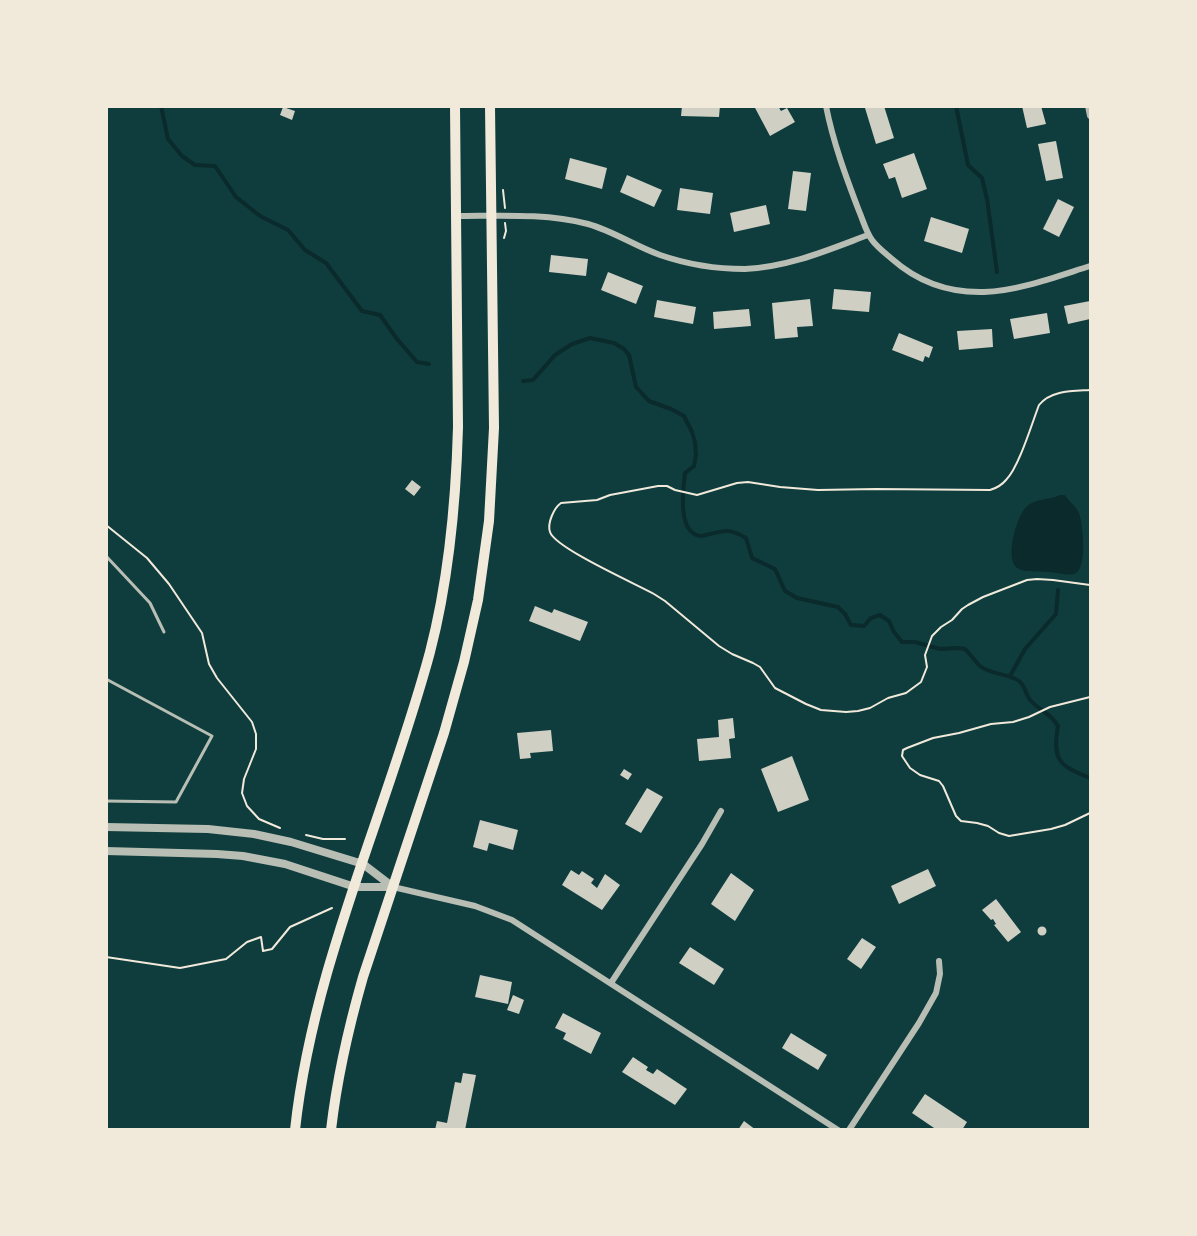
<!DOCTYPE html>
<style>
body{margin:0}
#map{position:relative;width:1197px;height:1236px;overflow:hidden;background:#0f3d3e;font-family:"Noto Sans",sans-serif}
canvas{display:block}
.frame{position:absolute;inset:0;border:108px solid #f1e9da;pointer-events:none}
</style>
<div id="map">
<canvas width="1197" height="1236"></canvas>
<div class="frame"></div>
</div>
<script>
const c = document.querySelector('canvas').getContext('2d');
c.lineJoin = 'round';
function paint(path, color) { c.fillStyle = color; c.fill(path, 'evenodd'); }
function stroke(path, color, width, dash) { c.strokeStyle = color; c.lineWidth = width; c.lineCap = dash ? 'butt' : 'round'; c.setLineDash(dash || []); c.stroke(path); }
const water = new Path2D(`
 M1060 495H1065C1069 502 1076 506 1079 513 1083 524 1088 570 1074 574 1067 576 1055 572 1047 572 1038 571 1023 573 1016 567 1005 557 1017 516 1026 507 1037 497 1049 501 1060 495Z`);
const stream = new Path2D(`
 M161 106 168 139 182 156 195 165 215 166 236 197 260 216 288 230 305 250 326 263 362 311 380 315 397 339 417 362 429 364
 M956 106 968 165 982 178 987 199 997 272
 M523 381 533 380 555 355 572 344 590 338 614 343 624 349 629 355 636 387 649 401 671 409 684 416 692 432 695 442 696 455 694 466 685 473C683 489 677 534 701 536 704 536 707 534 710 534 727 530 731 529 746 538L752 558 775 569 785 591 797 598 838 607 845 614 851 625 864 626 871 618 880 615 889 621 894 632 902 642H915L940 649 958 648 965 649C970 654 975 661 980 666 991 675 1008 673 1019 681 1026 686 1025 695 1031 701 1040 711 1051 713 1058 726 1052 760 1059 766 1090 778
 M1010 676 1025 649 1056 614 1058 590`);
const building = new Path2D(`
 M682 106H720L719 117 681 116Z
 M754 106H778L781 111 787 108 795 122 770 136Z
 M870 106H884L894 138 876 144 865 108Z
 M1022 106H1041L1046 124 1027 128Z
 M283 107 295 111 292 120 280 115Z
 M1056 141 1063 178 1046 181 1038 144Z
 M914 153 927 189 902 198 895 177 889 179 883 164Z
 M570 158 607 168 602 189 565 179Z
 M793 171 811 173 806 211 788 209Z
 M627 175 662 190 654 207 620 192Z
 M680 188 713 193 710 214 677 210Z
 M1058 199 1074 207 1059 237 1043 229Z
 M766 205 770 224 734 232 730 213Z
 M931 217 969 229 962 253 924 241Z
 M551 255 588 259 586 276 549 272Z
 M608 272 643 286 636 304 601 290Z
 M834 289 871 292 869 312 832 309Z
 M810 299 813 326 797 327 798 337 775 339 772 303Z
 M657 300 696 307 693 324 654 317Z
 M1090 301V319L1068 324 1064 306Z
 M749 309 751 326 714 329 713 312Z
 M1047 313 1050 333 1014 339 1010 319Z
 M992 329 993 347 959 350 957 331Z
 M899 333 933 347 929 358 925 356 923 362 892 350Z
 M412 480 421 487 414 496 405 489Z
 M535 606 552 613 554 609 588 622 580 641 529 621Z
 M733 718 735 738 729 739 731 758 699 761 697 739 719 737 718 720Z
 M551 730 553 751 530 753 531 758 520 759 517 733Z
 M792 756 809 800 778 812 761 769Z
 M624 769 632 774 628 780 620 775Z
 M647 788 663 797 641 833 625 824Z
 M480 820 518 830 513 850 489 843 487 851 473 847Z
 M928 869 936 886 899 904 891 886Z
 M571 870 579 875 582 871 594 879 591 883 597 888 605 874 620 885 602 910 562 885Z
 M731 873 754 890 735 921 711 904Z
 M996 899 1021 932 1008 942 994 925 996 924 993 919 991 920 982 910Z
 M1037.5 931a4.5 4.5 0 1 1 9 0a4.5 4.5 0 1 1-9 0Z
 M862 938 876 947 861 969 847 959Z
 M690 947 724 969 714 985 679 963Z
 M480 975 512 982 508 1004 475 997Z
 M513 995 524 1000 519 1014 507 1010Z
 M563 1013 601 1033 591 1054 563 1039 566 1033 555 1028Z
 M791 1033 827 1055 818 1070 782 1048Z
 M633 1057 648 1067 646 1070 653 1074 657 1069 687 1089 675 1105 622 1072Z
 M463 1073 476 1075 465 1130H435L437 1121 447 1123 455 1082 461 1083Z
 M925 1094 967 1122 962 1130H937L912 1113Z
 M744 1121 756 1130H738Z`);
const path = new Path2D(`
 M503 190 505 208
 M504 238 506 231 505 223
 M1090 390C1073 391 1051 390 1039 405 1032 423 1019 467 1006 480 1001 486 997 488 990 490L876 489 818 490 780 487 748 482 737 483 697 495 675 490 667 486H658L610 495 597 500 561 503C554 508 547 523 550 532 555 548 636 584 654 594L665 601 719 646 732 654 753 663 760 667 775 688 806 704 821 710 846 712 858 711 870 708 888 698 906 693 921 682 927 667 925 655 932 636 941 627 952 620 962 609 968 605 983 597 1027 580 1037 579 1053 580 1090 585
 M106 525 147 558 169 584 202 633 209 664 217 678 252 722 256 734V749L244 779 242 793 247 806 259 819 280 828
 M1090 697 1050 707 1029 717 1013 722 991 724 959 733 933 738 907 748 903 750 902 756 910 768 920 775 939 781 943 786 956 816 961 821 977 823 988 826 999 833 1009 836 1051 829 1065 825 1090 813
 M306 835 323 839H345
 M106 957 180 968 226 959 247 942 261 937 263 951 272 949 290 927 332 908`);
const service = new Path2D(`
 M106 556 150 603 164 632
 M106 679 212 736 176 802 106 801`);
const minor = new Path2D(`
 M826 106C833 142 846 177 859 211 863 220 866 232 872 240 877 247 885 253 892 259 918 282 949 293 984 292 1018 291 1058 276 1090 266
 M1088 106 1090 116
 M456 216C500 216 545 213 588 224 613 231 635 246 660 255 686 264 717 269 745 269 789 267 828 250 868 235
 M393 887 475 906 512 920 838 1130
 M611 983 702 844 721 811
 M849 1130 919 1023 936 993 940 974 939 961`);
const tertiary = new Path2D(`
 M106 827 208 829 254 834 291 842 363 864 393 887
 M106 851 217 854 243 856 285 864 355 887H392`);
const primary = new Path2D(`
 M295 1130C313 964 387 812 430 652 449 579 456 502 458 427L455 106
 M331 1130C337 1078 349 1026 363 977L444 733 464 662 478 600 489 521 494 428 490 106`);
paint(water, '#0a2a2b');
stroke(stream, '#0a2a2b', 4);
paint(building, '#cfcfc3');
stroke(path, '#f1e9da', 2);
stroke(service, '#b8beb3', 3);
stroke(minor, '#b8beb3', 6);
stroke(tertiary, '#b8beb3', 8);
stroke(primary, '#f1e9da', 10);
</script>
